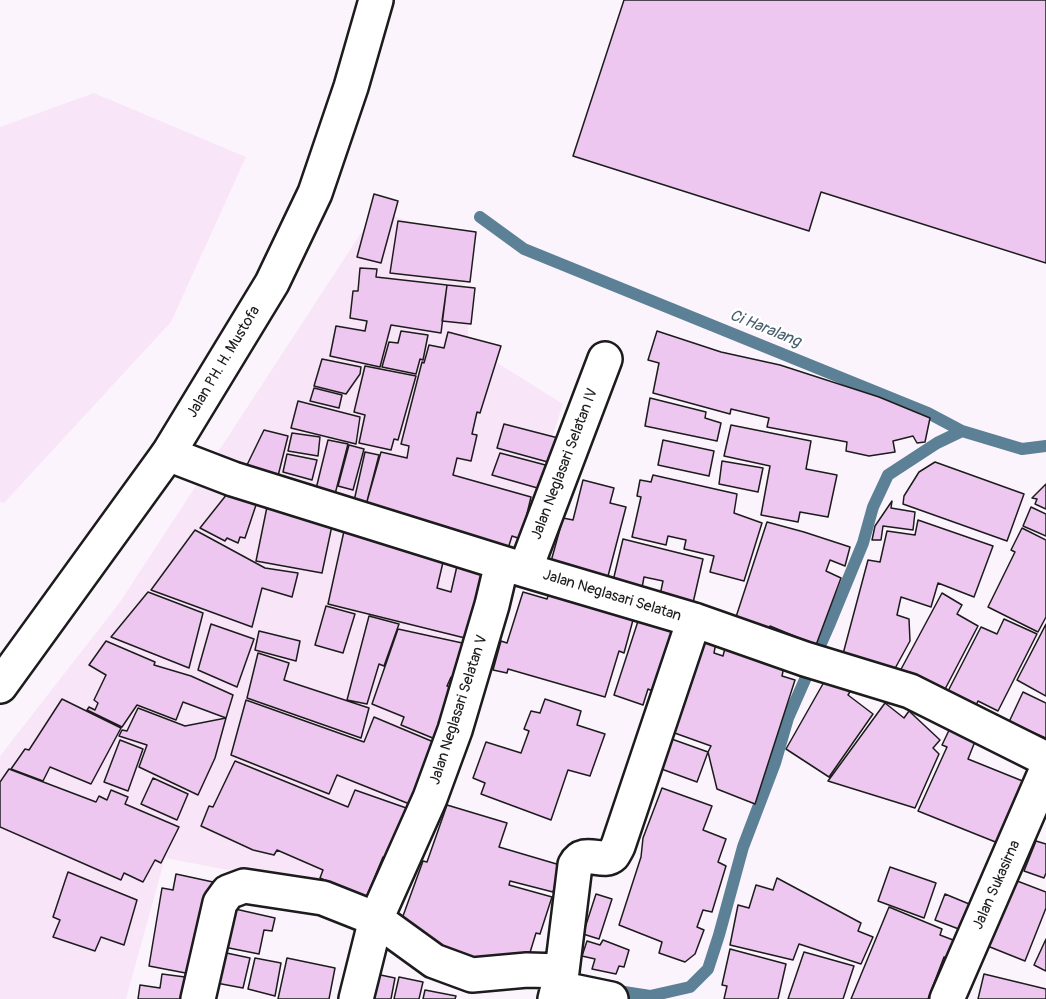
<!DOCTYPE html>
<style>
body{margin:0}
canvas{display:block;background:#fcf4fc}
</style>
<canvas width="1046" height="999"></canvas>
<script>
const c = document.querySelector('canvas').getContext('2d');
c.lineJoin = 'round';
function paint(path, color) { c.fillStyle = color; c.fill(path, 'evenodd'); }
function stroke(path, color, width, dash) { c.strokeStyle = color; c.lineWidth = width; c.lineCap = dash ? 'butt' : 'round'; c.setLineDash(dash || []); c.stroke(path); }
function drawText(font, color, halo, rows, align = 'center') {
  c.font = font + ' Pangolin,sans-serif'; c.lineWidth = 5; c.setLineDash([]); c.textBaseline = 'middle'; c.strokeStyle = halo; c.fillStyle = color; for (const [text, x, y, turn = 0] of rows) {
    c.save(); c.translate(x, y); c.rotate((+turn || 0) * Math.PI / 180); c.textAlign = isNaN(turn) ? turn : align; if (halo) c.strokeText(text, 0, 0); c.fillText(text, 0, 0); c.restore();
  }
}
const built = new Path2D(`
 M94 93 246 157 171 322 4 503 0 502V127Z
 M376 210 461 239 469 345 563 404 487 638 386 913 301 884 165 858 126 999H0V756L120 602Z`);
const stream = new Path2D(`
 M480 217 524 249 928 413 962 431 1022 449 1046 446
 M611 990 650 996 690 987 708 969 719 935 743 847 775 763 788 718 830 623 863 543 873 507 888 475 937 443 962 431`);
const building = new Path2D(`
 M624 0H1046V263L821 192 809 231 573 156Z
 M374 194 398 201 381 263 357 257Z
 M398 221 476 232 470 282 390 273Z
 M360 268 377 269 376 277 447 285 441 333 391 325 380 367 330 356 336 326 365 331 367 321 350 318 353 291H358Z
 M447 285 475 288 471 324 442 321Z
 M401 331 428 335 423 360 420 359 416 374 382 367 389 342 398 343Z
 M657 331 721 352 780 365 879 397 930 418 925 442 917 443 913 436 893 441 895 452 869 456 846 451 847 442 767 427 769 418 731 409 730 414 653 393 659 363 648 360Z
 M448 332 501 346 480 413 477 412 472 434 477 435 471 461 457 458 453 475 531 497 521 539 512 536 506 555 364 512 381 452 407 458 409 446 401 444 422 362 424 363 429 345 444 348Z
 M322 359 361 367 360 374 346 394 314 386Z
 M365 366 416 376 398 440 394 439 391 450 359 443 365 415 354 412Z
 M314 388 342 395 339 408 310 401Z
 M650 398 706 412 705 418 721 423 717 441 645 426Z
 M298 401 360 417 356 444 291 428Z
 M504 424 562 439 555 464 497 448Z
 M731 425 811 441 806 469 837 475 828 517 800 512 798 522 761 515 770 466 724 456Z
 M264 430 288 436 277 480H252L254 468 246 467Z
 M292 433 320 437 318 456 288 451Z
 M328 440 348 444 334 498 315 493Z
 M663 440 714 451 709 476 658 465Z
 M349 445 364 449 353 490 338 486Z
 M365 452 379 455 366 505 354 501Z
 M500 453 553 467 548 491 492 475Z
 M287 454 317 460 312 480 283 472Z
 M722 461 763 468 758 492 719 484Z
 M935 462 1024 494 1007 541 903 504 904 496 919 472Z
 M653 475 737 494 734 513 762 523 744 581 710 572 714 556 684 549 686 540 668 536 666 545 632 537 641 497 637 496 640 480 651 482Z
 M583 480 614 488 610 503 626 507 607 580 550 565 563 518 573 520Z
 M1046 484V509L1035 504 1037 499 1032 498Z
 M231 489 259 496 245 538 240 537 238 543 227 538 225 541 200 528Z
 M892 501 891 508 915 512 913 530 883 526 881 540H872L875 526Z
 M268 502 334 516 322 573 256 561Z
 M1031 507 1046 514V536L1023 526Z
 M918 520 993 546 974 597 938 583 931 607 901 597 897 615 909 619 910 641 892 674 843 654 868 560 880 562 887 531 915 535Z
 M346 522 444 558 437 588 451 592 457 566 491 574 473 640 328 604Z
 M767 522 804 532 850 547 845 566 830 560 826 571 841 578 816 645 770 626 767 633 735 620Z
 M1022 528 1046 540V617L1038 632 988 607 1015 552 1011 550Z
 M195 530 265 568 298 573 292 597 262 588 252 627 151 590Z
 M623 539 703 559 693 603 660 595 663 581 644 577 642 588 613 581Z
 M551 587 636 609 624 653 619 651 605 697 508 669 507 673 493 670 501 641 507 643 523 592 547 599Z
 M148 592 203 613 189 668 111 637Z
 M942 593 962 605 957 614 978 626 943 693 899 673Z
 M326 606 355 614 343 653 315 645Z
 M640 615 689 629 662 695 648 689 643 705 614 695Z
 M369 616 399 624 384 666 379 664 367 704 347 700Z
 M1004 619 1037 634 998 711 978 701 974 710 945 697 981 627 997 634Z
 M211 624 254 639 237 687 198 670Z
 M1046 624V696L1017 680Z
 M398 629 476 646 464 682 451 677 447 686 459 691 440 741 401 725 404 717 372 704Z
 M259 631 300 641 296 661 255 650Z
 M702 634 717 637 714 653 723 656 726 644 786 657 782 676 795 680 755 804 717 789 708 752 711 746 669 731Z
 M106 641 155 662 154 665 191 676 233 695 226 718 183 702 176 720 137 705 122 727 87 710 89 707 95 710 98 703 94 700 106 675 89 665Z
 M258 653 289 663 284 680 369 708 361 738 247 698Z
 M828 675 851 690 848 695 873 714 829 777 786 749Z
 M1023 692 1046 703V738L1009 722Z
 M62 699 121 728 91 784 50 767 43 781 11 769 25 749 29 750Z
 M545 699 581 711 577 725 605 734 590 776 568 770 551 820 481 794 485 783 473 778 486 742 521 753 529 731 524 729 531 711 540 713Z
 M246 700 364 742 374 717 436 743 412 805 337 775 329 794 231 755Z
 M885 703 904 718 909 711 940 740 933 748 939 754 915 808 828 781Z
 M138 708 185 726 226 718 215 758 198 795 139 767 147 745 119 736 122 730 127 731Z
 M952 724 978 734 968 759 1030 784 1003 845 918 811 947 747 942 745Z
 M666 737 708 752 697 782 656 767Z
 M120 740 143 749 128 791 104 782Z
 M235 761 348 807 355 790 412 810 395 860 383 857 366 898 320 878 323 870 277 850 274 855 253 850 201 826 209 806 213 807Z
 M9 769 96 802 99 796 107 800 111 790 128 797 125 804 179 827 161 863 155 860 143 882 124 873 121 880 0 827V782Z
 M153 778 188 794 177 820 141 804Z
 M662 788 712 806 703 830 726 839 718 862 726 866 712 912 703 910 697 927 704 930 695 954 685 962 659 953 662 942 619 925 641 857 643 838Z
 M447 805 507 823 499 847 560 865 553 892 510 881 509 885 552 897 540 934 536 933 528 959 480 962 411 935 399 927 423 861 427 862Z
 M1036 841 1046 844V873L1044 878 1024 871Z
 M890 867 936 883 924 918 878 901Z
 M68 872 137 900 124 945 101 937 95 951 53 937 60 920 53 917Z
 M176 874 213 882 196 975 149 966 162 888 173 890Z
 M777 878 861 923 858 931 873 937 861 964 799 944 793 960 730 945 738 905 749 908 756 885 773 890Z
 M1012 879 1046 892V908L1025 961 985 945Z
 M596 894 612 899 599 939 583 934Z
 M945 894 974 906 964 931 935 920Z
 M222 906 275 918 272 931 264 930 259 954 214 945Z
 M889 907 942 929 940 935 961 943 955 961 944 957 928 999H851Z
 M1046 939V971L1034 965Z
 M603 940 629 950 624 967 619 966 616 974 592 969 595 959 582 956 587 941 600 945Z
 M730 949 786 964 778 999H724L727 986 722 985Z
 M217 951 250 958 243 988 211 982Z
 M804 952 854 966 843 999H788Z
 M255 958 281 963 275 996 248 989Z
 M287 958 335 968 329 999H278Z
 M371 973 395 978 391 999H365Z
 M162 974 185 977 182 996 193 999H138L140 985 160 988Z
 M984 974 1046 989V999H978Z
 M399 977 423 982 419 999H394Z
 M425 990 456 996 455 999H423Z`);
const minor = new Path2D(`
 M168 454 233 479 525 570 694 620 805 659 910 691 1046 759
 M525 570 605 359
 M558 988 611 999
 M198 999 220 903 228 892 244 886 323 898 376 919 434 961 472 975 527 970 562 971
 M356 999 376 919 430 798 455 730 492 605 502 563
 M555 999 562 971 575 865C584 847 603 865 613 855 614 854 618 846 618 846L694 620
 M947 999 1046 771`);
const highway = new Path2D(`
 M0 686 168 454 272 283 315 193 351 87 376 0`);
const streetNames = [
 ["Jalan PH. H. Mustofa",224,362,-59],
 ["Jalan Neglasari Selatan IV",565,464,-69],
 ["Jalan Neglasari Selatan",612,596,17],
 ["Jalan Neglasari Selatan V",459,710,-72],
 ["Jalan Sukasirna",997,885,-66]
];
const waterNames = [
 ["Ci Haralang",765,329,22]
];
paint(built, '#f8e6f8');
stroke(stream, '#5c8096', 12);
paint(building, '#eec7f0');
stroke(building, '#1c1c1c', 1.5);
stroke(minor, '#1c1c1c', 38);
stroke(highway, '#1c1c1c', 38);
stroke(minor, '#fff', 33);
stroke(highway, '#fff', 33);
drawText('15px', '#1c1c1c', '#fff', streetNames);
drawText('italic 16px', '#475f6d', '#fff', waterNames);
</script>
